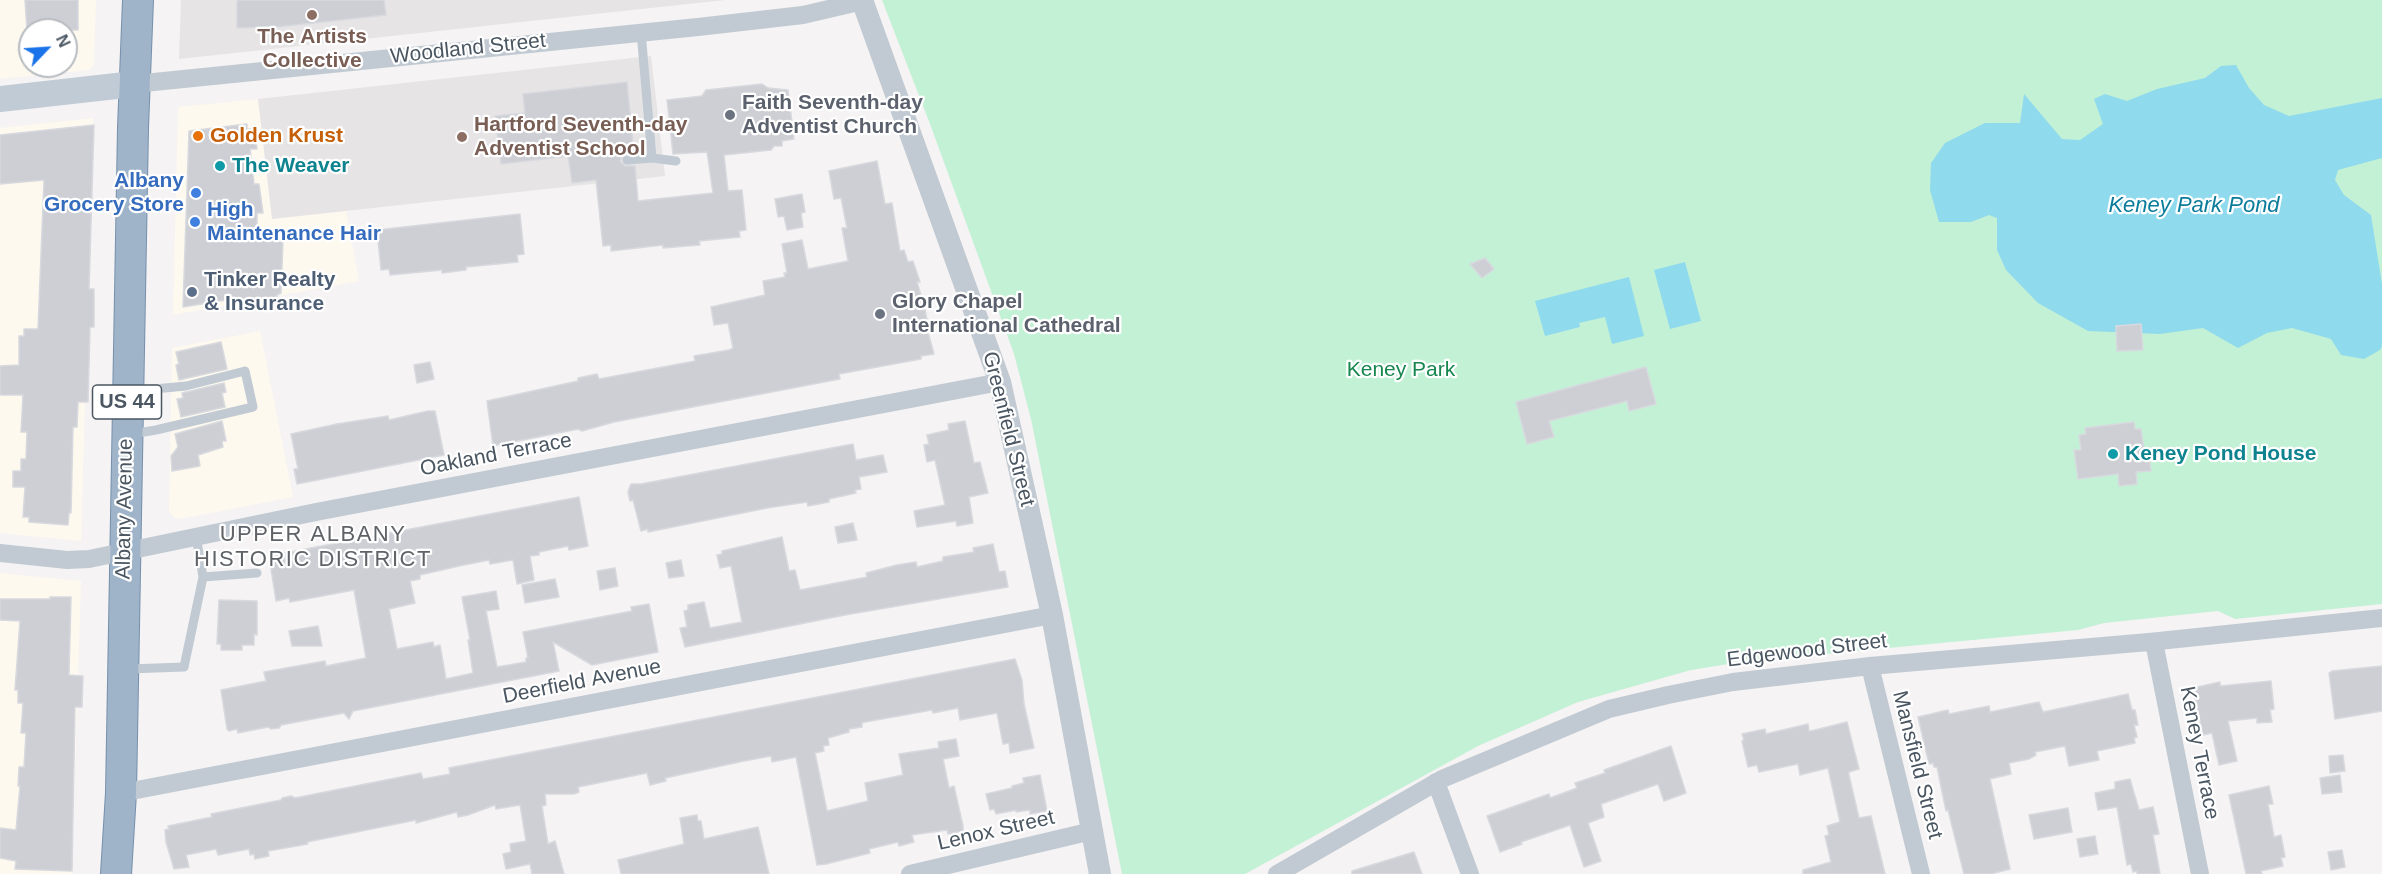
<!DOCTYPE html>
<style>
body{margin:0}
#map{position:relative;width:2382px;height:874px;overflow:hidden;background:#f5f3f3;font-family:Helvetica,sans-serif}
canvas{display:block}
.north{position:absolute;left:18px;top:18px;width:60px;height:60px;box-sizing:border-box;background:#fff;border:2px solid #b7bbc0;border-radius:50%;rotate:65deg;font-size:16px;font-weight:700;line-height:24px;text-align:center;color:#4a5661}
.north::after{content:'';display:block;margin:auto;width:21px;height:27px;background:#1a73e8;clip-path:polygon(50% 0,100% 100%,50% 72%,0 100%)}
</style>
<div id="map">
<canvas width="2382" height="874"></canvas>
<div class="north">N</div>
</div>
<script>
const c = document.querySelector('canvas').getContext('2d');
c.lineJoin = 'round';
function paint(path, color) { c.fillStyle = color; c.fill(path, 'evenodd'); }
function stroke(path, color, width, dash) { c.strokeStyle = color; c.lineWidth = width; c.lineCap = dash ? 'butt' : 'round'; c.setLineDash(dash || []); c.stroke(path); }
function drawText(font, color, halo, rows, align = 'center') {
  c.font = font + ' Helvetica,sans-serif'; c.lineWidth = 4.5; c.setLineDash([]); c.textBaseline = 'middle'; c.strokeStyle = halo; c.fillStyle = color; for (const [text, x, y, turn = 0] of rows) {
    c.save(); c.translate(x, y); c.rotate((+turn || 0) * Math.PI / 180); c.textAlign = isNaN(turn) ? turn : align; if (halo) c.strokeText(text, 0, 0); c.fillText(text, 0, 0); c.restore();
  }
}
const commercial = new Path2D(`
 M0 0H96L94 65 89 70 0 79ZM30 30H66V66H30Z
 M258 99 272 219 346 211 359 281 173 315 178 107Z
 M93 118 81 541 0 533V128Z
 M260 331 293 497 180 519 174 518 169 511 172 348Z
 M0 573 81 581 72 874H0Z`);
const education = new Path2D(`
 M181 0H725L179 59Z
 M651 56 665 176 272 219 258 99Z`);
const green = new Path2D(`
 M882 0H2382V604L2235 619 2218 611 2104 623 2078 630 1741 662 1691 670 1578 702 1478 746 1245 874H1122L1031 419 1014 354 930 124Z`);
const water = new Path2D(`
 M2236 65 2249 88 2264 105 2289 116 2382 98V158L2338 170 2335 180 2344 195 2371 215 2382 284V346L2380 350 2364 359 2341 355 2331 339 2292 328 2267 333 2238 348 2203 328 2160 334 2088 331 2038 303 2006 270 1997 250V218L1989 215 1971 222H1939L1930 190 1931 163 1945 143 1985 123H2020L2024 94 2062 139 2080 140 2103 124 2094 99 2105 94 2127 101 2157 89 2205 78 2221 66Z
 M1685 262 1701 321 1670 329 1654 270Z
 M1629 277 1644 336 1612 344 1605 317 1579 323 1580 327 1545 336 1535 301Z`);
const building = new Path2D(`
 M25 0H78V30H27Z
 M237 0H384L386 15 277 27 237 28Z
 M627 82 634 153 624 154 620 161 625 166H635L638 201 713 193 707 152 673 154 667 100 702 96 706 90 762 84 768 88 788 90 794 139 782 141V146H774L771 150 724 155 728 191 742 190 746 230 739 231 740 237 699 241 700 245 663 248V245L611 251V245L603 246 596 180 572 183 568 156 501 164 495 116 525 113 523 94Z
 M247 124V129H254L257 149H250L254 184H259L263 213H257V239L283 240 281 293 277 295V298L226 300 183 307 189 131Z
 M94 125 89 289H94V327H90L88 402H78L77 427H73L71 513H69L68 525 29 522V517H23L25 487H13V471H21V459H26L27 432H21L23 395H0V366L19 365V336H24V329H38L44 180 0 184V135Z
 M877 161 885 204 892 203 900 251 904 250 908 262 913 261 920 282H917L924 305 927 320 925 321 934 354 921 356V359L839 374 840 379 614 422 582 431 578 429 493 446 487 401 578 381V378L597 374 599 379 695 361 694 356 729 350 733 348 728 323 714 325 711 307 765 295 763 281 785 277 784 273H787L782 244 802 240 808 269 848 261 842 228H847L841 198 834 199 829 171Z
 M802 194 805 212 801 213 803 227 787 230 784 216 778 217 775 199Z
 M520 214 524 254 517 255 518 262 466 267V270L442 273V270L390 275 389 269 381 270 377 230Z
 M1485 258 1494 269 1482 278 1470 264Z
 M2141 324 2143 350 2117 351 2116 326Z
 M221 342 227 369 179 380 176 365 179 364 176 352Z
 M430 362 434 379 417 383 414 365Z
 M1646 367 1656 404 1629 411 1627 401 1549 421 1554 437 1527 444 1516 402Z
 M224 383 226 392 222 393 225 407 181 417 177 399 183 398 182 393Z
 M428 411H435L444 455 297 484 294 469H298L291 434 337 424 388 416 389 420Z
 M222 421 226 441H222L223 447 198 455 200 466 172 471 171 456 178 447 175 434Z
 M965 421 974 463 980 462 988 493 969 497 973 523 957 526 956 521 917 527 914 511 945 505 935 460 927 462 924 445 929 444 927 435 949 430 948 424Z
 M2134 422 2135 429H2141L2144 450 2148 449 2151 471 2136 472 2137 484 2119 486 2118 474 2078 479 2074 450H2081L2079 435 2086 434 2085 428Z
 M853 444 856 460 883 455 887 472 859 477 861 489 855 490 856 493 829 499V502L808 506 807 502 767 508 648 532V529L641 531 633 500 630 501 628 492 631 484H641Z
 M579 497 588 546 569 550 568 546 539 552V555L530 556 534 580 517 584 513 560 490 564 489 560 459 566 420 575V579L410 581 415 603 389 609 397 649 433 642 434 647 440 645 446 679 473 673 468 640H470L462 597 496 591 499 609 486 611 497 667 526 662V658H528L523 632 632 611 631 607 649 604 658 652 592 665 553 642 559 671 353 711 349 719 344 713 281 725 279 728 271 729 268 727 238 733 237 729 229 731 227 729 221 690 266 681 264 672 325 661 326 666 366 658 354 590 290 602 289 598 276 601 269 556Z
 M853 523 857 540 838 543 835 527Z
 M782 537 789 571 795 570 800 590 867 577 866 573 897 565 916 562 917 567 943 561V557L974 552 973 548 993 544 999 572 1005 571 1008 587 845 615 685 647 680 628 687 627 684 611 688 610V605L704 602 710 628 742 622 731 566 720 568 717 555 722 554V551Z
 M681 560 684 576 669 578 666 563Z
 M615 568 618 586 600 590 597 571Z
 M555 579 559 597 525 603 522 585Z
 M50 597H71L69 675 83 676 82 707H75L72 871 15 869 16 861 0 858V828L16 830 20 786H18L19 767H24L26 733H21L23 703H18V690H15L20 621 0 620V599H50Z
 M219 600 257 601V635L254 634V645H242V650H221V644H217Z
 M318 626 322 646H292L289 631Z
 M1015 659 1022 680 1024 704 1034 748 1010 753 1009 743 1003 744 997 713 960 720 958 708 933 713 932 710 865 722 862 723V727L849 729V732L828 738 829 745 823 746 824 751 815 753 827 811 868 801 865 783 903 775 899 754 939 748 938 742 956 739 959 756 943 759 949 788 954 786 963 826V831L948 834 947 830 912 835 914 842 899 846 898 842 869 849 870 853 826 864 817 865 796 757 772 762 771 756 744 761 665 778 666 781 650 785 647 773 578 787 579 792 574 794H545L546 805 542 806 548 844 555 841 564 874H532L530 864 506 869 503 854 511 852 510 844 526 841 520 805 496 809 495 805 468 815 458 817 457 812 416 823V820L307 842 308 844 268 851 269 856 255 859 254 854 250 855 249 849 218 855 216 849 186 855 189 867 174 869 166 842 165 830 169 829 168 826 212 817 211 814 281 800 282 798 291 796 295 798 421 773 423 779 450 774 449 768 459 766Z
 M2382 666V711L2335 719 2329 673 2332 671Z
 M2271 681 2274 709 2270 710 2272 722 2257 723V718L2228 721 2237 761 2219 765 2212 733 2203 735 2193 688 2220 682V686Z
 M2128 694 2132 710H2135L2138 725H2134L2137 737 2134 738 2135 743 2097 751 2099 760 2069 766 2065 746 2035 752 2036 755 2029 759 2009 763 2011 774 1990 779 2010 869 1991 874H1964L1948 810 1946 811 1937 767H1934L1933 763 1929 764 1918 717 1948 710 1949 714 1989 706 1990 712 2039 702 2043 712Z
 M1847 722 1859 769 1849 772V775L1859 818 1871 816 1885 874H1803V870L1831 862 1825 836 1829 835 1827 826 1840 822 1828 768 1800 775 1798 764 1759 772 1757 765 1748 767 1742 741 1744 740 1742 734 1765 729 1766 734 1808 724 1809 731H1811Z
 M1671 746 1686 793 1664 801 1658 784 1601 804 1604 817 1588 823 1601 861 1584 867 1570 825 1521 842 1522 844 1500 852 1487 816 1549 794 1550 798 1577 788 1575 783 1605 773 1604 770Z
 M2343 755 2345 771 2330 773 2329 756Z
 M1040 775 1047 811 1030 814V810L1016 812V810L996 814 994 809 990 810 986 794 1012 788V786L1024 783 1023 778Z
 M2340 775 2342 792 2322 794 2320 778Z
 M2130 779 2139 810 2153 807 2159 834 2153 835 2160 874H2137V871L2133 872 2131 864 2127 865 2117 807 2098 810 2095 793 2115 789V782Z
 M2269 786 2273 804H2268L2274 837 2281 835 2285 857 2281 858 2283 866 2261 871 2262 874H2246L2229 795Z
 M2068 808 2072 832 2034 839 2029 815Z
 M697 815 698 821H701L704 839 758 827 769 874H621L618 860 684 844 680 818Z
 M2095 836 2098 854 2080 857 2077 839Z
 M2342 850 2345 867 2331 870 2328 852Z
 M1414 852 1422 874H1352V871Z`);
const service = new Path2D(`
 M652 158 676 161
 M627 160 652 158 641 32
 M132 434 156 430 253 407 245 371 186 386 133 391
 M203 577 257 573
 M128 669 184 667 203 577 196 536`);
const minor = new Path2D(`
 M134 84 698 27 803 15 863 1
 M0 553 67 560 89 559 316 512 1000 382
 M2154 642 2200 874
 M1870 666 1921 874
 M1436 782 1470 874
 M121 793 1052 615
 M910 874 1092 831
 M1277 874 1442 779 1609 709 1668 695 1733 682 1870 666 2149 642 2382 618`);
const tertiary = new Path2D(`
 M862 0 1000 382 1052 615 1100 874`);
const secondary = new Path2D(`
 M0 99 134 84`);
const trunk = new Path2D(`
 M116 874 121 793 133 128 138 0`);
const markers = [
 [312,15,6,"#8d6e63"],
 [730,115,6,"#6b7280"],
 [198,136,6,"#e8710a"],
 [462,137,6,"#8d6e63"],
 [220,166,6,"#0f9aa8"],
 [196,193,6,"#3f7fe0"],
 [195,222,6,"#3f7fe0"],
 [192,292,6,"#5c6f8a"],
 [880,314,6,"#6b7280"],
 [2113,454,6,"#0f9aa8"]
];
const shields = [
 [127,402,69]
];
const shieldNames = [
 ["US 44",127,402]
];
const educationNames = [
 ["The Artists",312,37],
 ["Collective",312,61],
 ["Hartford Seventh-day",474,125,"left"],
 ["Adventist School",474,149,"left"]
];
const streetNames = [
 ["Woodland Street",468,49,-6],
 ["Greenfield Street",1008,429,76],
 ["Oakland Terrace",496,455,-11],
 ["Albany Avenue",125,509,-89],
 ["Edgewood Street",1807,651,-7],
 ["Deerfield Avenue",582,682,-11],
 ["Keney Terrace",2199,753,79],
 ["Mansfield Street",1917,765,76],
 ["Lenox Street",996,831,-13]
];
const worshipNames = [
 ["Faith Seventh-day",742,103],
 ["Adventist Church",742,127],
 ["Glory Chapel",892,302],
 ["International Cathedral",892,326]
];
const foodNames = [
 ["Golden Krust",210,136]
];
const cultureNames = [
 ["The Weaver",232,166],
 ["Keney Pond House",2125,454]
];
const shopNames = [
 ["Albany",184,181],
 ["Grocery Store",184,205],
 ["High",207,210,"left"],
 ["Maintenance Hair",207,234,"left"]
];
const serviceNames = [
 ["Tinker Realty",204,280],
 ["& Insurance",204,304]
];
const parkNames = [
 ["Keney Park",1401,370]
];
const waterNames = [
 ["Keney Park Pond",2194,206]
];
const neighbourhoodNames = [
 ["UPPER ALBANY",313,535],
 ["HISTORIC DISTRICT",313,560]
];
paint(commercial, '#fdf9ef');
paint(education, '#e6e4e5');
paint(green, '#c3f1d5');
paint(water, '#90daee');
paint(building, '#cdcfd5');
stroke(building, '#d7d9de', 1.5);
stroke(trunk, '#7690ad', 32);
stroke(service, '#c1cad2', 9);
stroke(minor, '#c1cad2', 18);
stroke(tertiary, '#c1cad2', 22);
stroke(secondary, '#c1cbd6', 26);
stroke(trunk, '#9fb4c9', 30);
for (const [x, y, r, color] of markers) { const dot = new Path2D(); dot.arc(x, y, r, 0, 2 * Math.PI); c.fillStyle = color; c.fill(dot); stroke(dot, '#fff', 2); }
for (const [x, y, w] of shields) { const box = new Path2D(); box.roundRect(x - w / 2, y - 17, w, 34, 4.5); c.fillStyle = '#fff'; c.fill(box); stroke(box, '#4a5661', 1.5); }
drawText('bold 20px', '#4a5661', null, shieldNames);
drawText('bold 21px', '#785e54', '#fff', educationNames);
drawText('21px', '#4a5661', '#fff', streetNames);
drawText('bold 21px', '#5b616d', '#fff', worshipNames, 'left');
drawText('bold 21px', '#c56008', '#fff', foodNames, 'left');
drawText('bold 21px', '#0d838f', '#fff', cultureNames, 'left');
drawText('bold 21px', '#366cbe', '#fff', shopNames, 'right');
drawText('bold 21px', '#4e5e75', '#fff', serviceNames, 'left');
drawText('21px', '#17864f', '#fff', parkNames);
drawText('italic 22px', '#0c7c9b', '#fff', waterNames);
c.letterSpacing = '1.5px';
drawText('22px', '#5f6368', '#fff', neighbourhoodNames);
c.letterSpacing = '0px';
</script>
